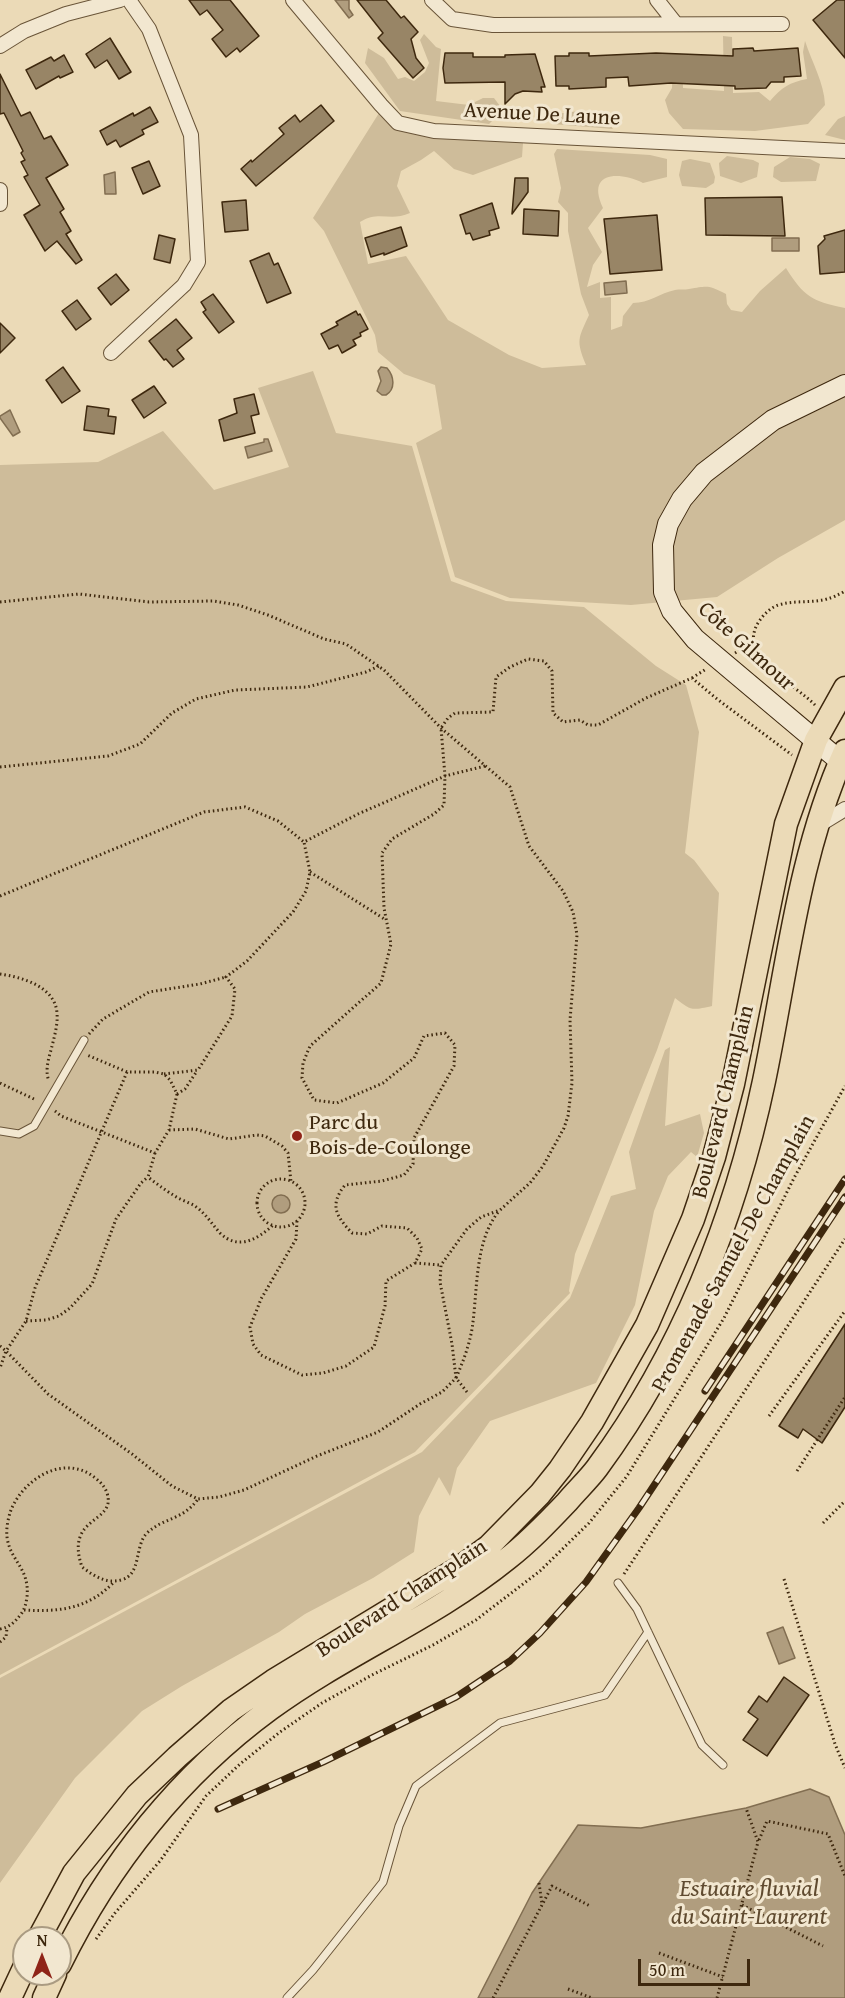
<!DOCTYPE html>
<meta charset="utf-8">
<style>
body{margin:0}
#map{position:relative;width:845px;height:1998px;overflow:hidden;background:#ebdab7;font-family:"Gentium Book Plus",serif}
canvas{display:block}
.north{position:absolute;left:12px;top:1926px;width:60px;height:60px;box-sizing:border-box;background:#f2e7d0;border:2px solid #aa9b82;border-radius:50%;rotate:0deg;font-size:16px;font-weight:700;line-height:24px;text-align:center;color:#3e280e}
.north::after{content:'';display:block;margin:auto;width:21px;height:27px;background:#8f2418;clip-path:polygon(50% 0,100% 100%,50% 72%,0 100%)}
.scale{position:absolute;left:638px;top:1959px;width:112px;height:27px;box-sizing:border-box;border:3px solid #3e280e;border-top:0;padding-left:8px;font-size:18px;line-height:21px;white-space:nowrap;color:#3e280e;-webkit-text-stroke:4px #f2e7d0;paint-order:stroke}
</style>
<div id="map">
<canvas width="845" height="1998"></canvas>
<div class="north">N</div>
<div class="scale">50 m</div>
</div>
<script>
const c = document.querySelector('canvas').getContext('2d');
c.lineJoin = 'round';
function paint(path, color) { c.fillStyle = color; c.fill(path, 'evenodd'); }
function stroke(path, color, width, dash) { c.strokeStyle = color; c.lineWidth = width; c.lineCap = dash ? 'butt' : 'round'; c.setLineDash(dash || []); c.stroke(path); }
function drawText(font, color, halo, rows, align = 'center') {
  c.font = font + ' "Gentium Book Plus",serif'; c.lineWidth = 6; c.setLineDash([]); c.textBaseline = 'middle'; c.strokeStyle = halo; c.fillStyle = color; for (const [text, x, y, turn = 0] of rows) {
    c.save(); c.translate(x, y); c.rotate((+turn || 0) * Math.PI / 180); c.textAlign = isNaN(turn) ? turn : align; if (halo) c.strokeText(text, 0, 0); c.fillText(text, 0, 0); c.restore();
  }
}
const green = new Path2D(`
 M424 34 436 47 441 49 436 101 469 105 483 98H494L503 110 489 124 400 111 365 63 368 48 384 58 398 79 405 77 414 81 425 72 429 63 420 40Z
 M723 36 732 37 733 93 759 92 770 101C781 88 790 82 807 79L803 52 805 41C812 63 824 82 825 105L808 124 755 131 683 129 669 113 665 100 672 88 673 55 682 54 683 88 724 91Z
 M587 110 601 113 613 129 553 124 548 115Z
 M379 113 438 136 523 143 522 157 473 175 454 169 434 151 421 160 401 171 397 186 410 213C390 222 379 210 360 222L368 264 406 256 448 320 509 355 542 368 586 365C576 340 578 339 589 315L581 294 568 231V213L558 202 561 188 554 154 557 149 650 155 667 159V177L643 183C618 171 586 172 603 208L588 228 602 252 593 265 587 287 600 282V298L611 297V330L622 326 623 316 633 303C649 303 660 293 675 290 679 289 685 290 689 289 709 286 707 285 726 294L727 304 731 310 742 312 760 291 786 268C804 297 812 301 845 308V520L778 558 717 597 631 605 510 598 455 577 416 443 442 429 435 385 404 374 378 352 375 335 324 231 313 218Z
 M845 116V140L825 135 838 119Z
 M727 156 753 160 759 163 757 177 741 183 720 176 719 163Z
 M790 157 810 159 820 164 816 181 781 182 773 177 774 167Z
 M690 159 710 163 715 177 714 183 706 188 682 186 679 175 682 161Z
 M313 371 336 433 412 446 451 581 506 601 584 607 656 666 686 685 699 732 685 853 694 860 719 893 712 1006C690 1011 691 1010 675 998L657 1050 575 1254 569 1291 570 1293 415 1452 0 1675V465L98 462 163 431 214 490 289 467 258 388Z
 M670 1047 665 1126 700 1114 704 1133 697 1157 691 1152 668 1176 654 1211 635 1305 596 1383 490 1421 457 1468 450 1496 439 1477 419 1516 414 1552 373 1578 305 1614 279 1632 182 1686 142 1711 75 1778 0 1883V1678L422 1452 570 1298 611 1196 636 1189 629 1152 665 1050Z`);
const water = new Path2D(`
 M335 0H349V9L353 15 349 18Z
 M115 172 116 194H105L104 175Z
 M772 238H799V251H772Z
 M626 281 627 293 605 295 604 283Z
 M381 367 387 368C394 376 396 389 386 395H382L377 391 381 381 378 371Z
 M10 410 20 432 13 436 0 418V416Z
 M264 439H268L272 451 248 458 245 447 264 442Z
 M272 1204a9 9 0 1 1 18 0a9 9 0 1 1-18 0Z
 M783 1627 795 1658 779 1664 767 1633Z
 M810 1789 829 1797 845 1835V1998H478L532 1893 578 1825 641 1828 746 1808Z`);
const building = new Path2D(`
 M189 0H230L259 36 240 52 237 48 226 57 212 39 223 30 207 10 200 15Z
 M357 0H386L401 18 404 16 418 32 411 39 416 58 424 68 413 78 378 38 383 33Z
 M837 0H845V58L813 20Z
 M110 38 131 72 119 79 107 60 95 68 86 54Z
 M753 48 754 51 798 48 801 76 784 77V82H771L766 88 735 89V86L671 83 629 86 628 77 606 78V87L569 89V86H556L555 56H569V53H589V56L656 53 733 56V49Z
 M445 53H473V57H505V55L535 54 545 87H541L542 92 523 91 515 94 505 104V82L445 83 443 68Z
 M64 55 73 72 60 78 59 76 36 89 26 70 51 57 54 61Z
 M0 74 21 116 30 112 44 139 51 136 68 165 46 178 64 209 60 212 71 231 66 234 82 260 76 264 57 241 45 251 24 215 40 205 24 177 28 175 21 162 25 160 21 153 23 151 4 113 0 114Z
 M321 105 334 121 256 186 241 169 251 160 252 162 284 134 279 128 295 115 300 122Z
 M150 107 158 122 142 130 144 134 120 147 116 140 107 145 100 131 133 113 134 116Z
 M149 161 160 186 143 194 132 168Z
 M515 178H528V192L512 214Z
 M782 197 785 236 706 235 705 198Z
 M246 200 248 230 225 232 222 202Z
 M492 203 499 228 489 231 490 235 473 240 470 233 466 234 460 215Z
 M524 209 559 211 558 236 523 234Z
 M657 215 662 270 610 274 604 219Z
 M401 227 407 246 384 255V253L371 257 365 238Z
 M845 230V272L820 274 818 246 825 239 824 236Z
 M159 235 175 239 170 263 154 259Z
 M269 253 274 265 278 263 291 293 267 303 250 261Z
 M116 274 129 290 111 305 98 288Z
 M213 294 234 322 219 333 203 312 206 310 201 302Z
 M77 300 91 319 76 330 62 311Z
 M356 311 358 315 360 314 368 329 360 333 361 336 353 340 356 345 342 353 338 345 329 349 321 334 338 325 336 322Z
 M176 319 192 338 177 350 184 359 173 367 166 359 164 360 149 341Z
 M0 323 15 338 0 353Z
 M63 367 80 391 62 403 46 380Z
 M154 386 166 403 144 418 132 400Z
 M254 394 259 414 251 416 255 433 224 441 219 420 237 413 234 399Z
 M87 406 109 409 108 416 116 417 114 434 84 430Z
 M845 1324V1407L822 1443 803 1429 798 1438 779 1426Z
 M784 1677 809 1695 767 1756 743 1740 758 1719 748 1712 759 1696 767 1702Z`);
const path = new Path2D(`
 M0 602 79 594 149 602 214 601 238 605 268 615 324 639 346 644 384 670 441 728 510 787 529 846 563 891 573 912 577 935 570 1020 572 1083 568 1116 564 1128 543 1166 530 1183 500 1210 481 1217 467 1229 441 1265 440 1282 452 1344 456 1378 442 1392 420 1404 378 1432 317 1456 244 1490 219 1497 198 1499 172 1486 132 1454 48 1394 6 1351 26 1321 35 1288 127 1072
 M735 653 753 643
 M692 678 706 669
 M815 705C795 684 737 658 758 623 763 615 770 608 778 605 803 598 819 607 845 591
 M0 767 108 756 140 744 172 713 196 699 235 690 307 687 366 672 379 666
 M310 872 386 920
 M0 896 204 812 245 807 278 821 304 842
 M0 974C21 977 55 986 57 1013 58 1025 54 1038 51 1050 48 1060 45 1072 49 1081
 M89 1034 103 1019 149 992 200 984 226 977
 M164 1074 198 1070 232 1016 235 989 226 977 247 961 293 912 306 891 310 872 304 842 358 814 445 776 485 766
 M0 1083 36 1100
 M177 1094 185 1089 197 1071
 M55 1111 61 1116 155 1153 169 1130 177 1094 170 1080 164 1074 155 1072H127L87 1055
 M169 1130 195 1129 229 1139 257 1135 265 1136 282 1146 288 1153 291 1182
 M155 1153 148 1177C158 1185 168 1192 178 1198 184 1201 190 1203 195 1206 206 1214 212 1224 220 1233 238 1251 258 1239 273 1225
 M257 1203a24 24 0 1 1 48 0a24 24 0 1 1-48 0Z
 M297 1221 296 1239 261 1299 250 1327 253 1344 261 1355 302 1375 323 1373 346 1366 374 1347 385 1306 386 1281 415 1263 422 1249 417 1238 407 1228 382 1226 367 1234 352 1233C336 1216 329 1205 345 1185L382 1181 404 1175 413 1164 414 1138 454 1066 455 1045 445 1033 424 1036 414 1058 383 1083 337 1103 314 1100 302 1078 303 1063 310 1046 381 983 391 944 384 908 382 853 392 839 434 814 444 805 445 776 441 728 448 718 455 713 493 712 496 677 510 667 528 659 544 661 552 671 553 713 563 722 580 720 588 725H598L646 698 692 678 717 699 792 755
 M415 1263 440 1265
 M26 1321 46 1320 59 1316 70 1308 92 1284 116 1219 141 1183 148 1177
 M0 1346 6 1351 0 1368
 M467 1392 456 1378C463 1362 469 1346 472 1329 478 1290 474 1242 499 1211
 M769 1416 845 1311
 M797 1471 845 1397
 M823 1523 845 1501
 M624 1574 845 1239
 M784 1579 835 1744 845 1768
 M24 1610C60 1612 88 1609 114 1582
 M0 1629C10 1627 15 1622 21 1614 25 1609 26 1603 27 1597 30 1568 10 1561 7 1537 6 1529 8 1518 11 1510 23 1481 58 1457 88 1473 96 1478 104 1484 107 1493 117 1524 64 1515 82 1567 94 1576 106 1584 121 1580 142 1575 134 1546 147 1533 164 1517 182 1521 198 1499
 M0 1642 6 1637 7 1628
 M759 1840 767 1821 828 1834 845 1876
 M539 1883 542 1904
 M742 1905 823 1946
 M96 1939 115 1913 160 1861 206 1796 240 1764 280 1732 322 1703 372 1675 433 1645 476 1620 540 1571 589 1523 627 1476 724 1318 794 1178 845 1086
 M659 1953 723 1977
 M568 1989 592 1998
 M493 1998 552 1886 590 1906
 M717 1998 758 1842 746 1808`);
const lane = new Path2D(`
 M0 1131 19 1134 34 1126 84 1040
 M618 1583 637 1609 702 1745 723 1765
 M287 1998 313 1970 383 1882 399 1826 416 1786 500 1723 605 1695 648 1632`);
const street = new Path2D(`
 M293 0 381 105 398 123 434 131 845 151
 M432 0 452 19 493 25 782 24
 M657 0 676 24
 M0 46 24 31 66 14 120 0
 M0 190V204
 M111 353 184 285 198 262 191 135 149 29 129 0
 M819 825 845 809`);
const secondary = new Path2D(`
 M840 761 695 639 672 611 664 592 663 545 668 524 682 499 704 473 773 420 845 385`);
const primary = new Path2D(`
 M39 1938 74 1873 137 1795 177 1757 231 1710 273 1681 459 1568 489 1546 540 1494 560 1469 592 1422 647 1325 693 1219 714 1157 733 1084 786 824 816 740 845 688
 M60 1964C109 1864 180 1775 270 1709 345 1654 434 1618 507 1559 529 1542 548 1522 567 1502 577 1490 588 1480 597 1468 681 1354 735 1219 764 1081 787 971 798 855 845 751
 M10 1998 24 1968
 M44 1998 55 1974`);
const rail = new Path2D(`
 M705 1391 845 1179
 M218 1809 323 1762 456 1697 510 1661 540 1633 586 1582 639 1508 845 1197`);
const markers = [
 [297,1136,6,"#8f2418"]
];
const streetNames = [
 ["Avenue De Laune",542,115,3],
 ["Côte Gilmour",746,647,42],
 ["Boulevard Champlain",724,1102,-76],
 ["Promenade Samuel-De Champlain",734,1254,-61],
 ["Boulevard Champlain",402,1599,-33]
];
const poiNames = [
 ["Parc du",309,1123],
 ["Bois-de-Coulonge",309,1148]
];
const waterNames = [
 ["Estuaire fluvial",749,1890],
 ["du Saint-Laurent",749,1918]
];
paint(green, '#cebc9a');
paint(water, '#b09d7e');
stroke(water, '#826e51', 1.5);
paint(building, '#988566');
stroke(building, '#3e280e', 1.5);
stroke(lane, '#695438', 9);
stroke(street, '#695438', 16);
stroke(secondary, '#3e280e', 22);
stroke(primary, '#3e280e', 25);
stroke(path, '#3e280e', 3, [1.5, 3]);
stroke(lane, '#f2e7d0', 7);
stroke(street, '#f2e7d0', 14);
stroke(secondary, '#f2e7d0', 20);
stroke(primary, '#ebdab7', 22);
stroke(rail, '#3e280e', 7);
stroke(rail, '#f2e7d0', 4.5, [14]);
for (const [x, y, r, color] of markers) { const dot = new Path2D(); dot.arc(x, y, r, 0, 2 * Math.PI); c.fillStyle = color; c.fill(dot); stroke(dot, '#f2e7d0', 2); }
drawText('22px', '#3e280e', '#f2e7d0', streetNames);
drawText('22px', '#3e280e', '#f2e7d0', poiNames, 'left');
drawText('italic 24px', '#604b30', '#f2e7d0', waterNames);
</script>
